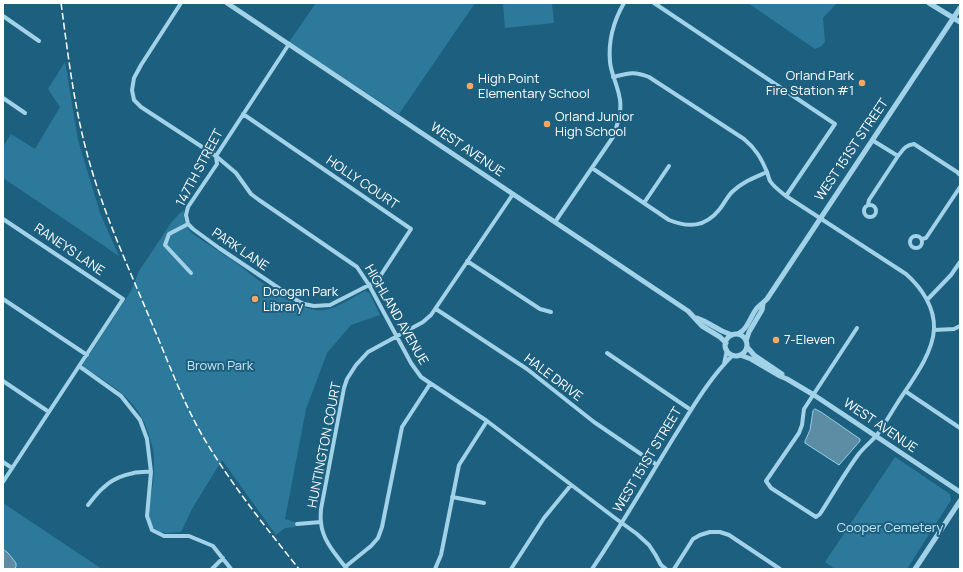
<!DOCTYPE html>
<style>
body{margin:0}
#map{position:relative;width:963px;height:572px;overflow:hidden;background:#1d5f7f;font-family:Manrope,sans-serif}
canvas{display:block}
.frame{position:absolute;inset:0;border:4px solid #fff;pointer-events:none}
</style>
<div id="map">
<canvas width="963" height="572"></canvas>
<div class="frame"></div>
</div>
<script>
const c = document.querySelector('canvas').getContext('2d');
c.lineJoin = 'round';
function paint(path, color) { c.fillStyle = color; c.fill(path, 'evenodd'); }
function stroke(path, color, width, dash) { c.strokeStyle = color; c.lineWidth = width; c.lineCap = dash ? 'butt' : 'round'; c.setLineDash(dash || []); c.stroke(path); }
function drawText(font, color, halo, rows, align = 'center') {
  c.font = font + ' Manrope,sans-serif'; c.lineWidth = 4; c.setLineDash([]); c.textBaseline = 'middle'; c.strokeStyle = halo; c.fillStyle = color; for (const [text, x, y, turn = 0] of rows) {
    c.save(); c.translate(x, y); c.rotate((+turn || 0) * Math.PI / 180); c.textAlign = isNaN(turn) ? turn : align; if (halo) c.strokeText(text, 0, 0); c.fillText(text, 0, 0); c.restore();
  }
}
const green = new Path2D(`
 M316 3H475L399 114 289 42Z
 M503 3H552L554 23 505 28Z
 M748 3H837L823 18 825 42 822 46 815 49Z
 M65 62 78 140 100 213 119 256 3 178V147L11 134 35 149 60 107 48 89Z
 M184 210C183 220 186 228 193 234 207 244 222 253 236 263 256 278 299 314 324 310 336 309 355 296 365 291L370 294 380 315 351 325 327 353 306 409 285 519 295 522V527L285 528 276 535 222 460 192 509 181 532C173 532 164 535 157 530 143 521 151 497 153 484 154 476 154 468 154 460 154 448 149 435 145 424 133 396 108 383 84 367L83 365 84 363 131 291 139 271 171 223 179 214Z
 M895 457 950 494 951 500 907 569H835L825 562Z
 M3 503 102 569H3Z`);
const water = new Path2D(`
 M815 409 821 412 860 439V441L839 465 805 443V441L810 430 813 411Z
 M3 549 8 553 16 563V567L14 569H3Z`);
const minor = new Path2D(`
 M181 3 141 65 134 78 132 90 134 100 141 107 216 156 236 173 251 194 259 200 357 267 369 285 411 363 421 377 487 421 615 518 637 534 649 545 655 554 661 565 666 569
 M654 3 835 124 786 196
 M3 16 39 41
 M613 77C629 73 634 71 649 77L744 139C756 149 761 158 767 172 768 175 769 179 770 181 774 187 781 192 786 196L906 274C922 288 935 308 934 329 933 354 911 382 898 402 891 413 884 425 877 435 871 442 863 448 858 455 844 474 833 494 820 514L816 517 771 488 766 481 799 433 802 425 804 409 857 328
 M3 98 25 113
 M243 114 411 229 377 281 330 305 314 306 304 304 298 301 219 248 193 229 188 224 186 215 188 207 217 164 216 156 289 44
 M872 140 898 156C903 150 905 145 914 144L957 172 960 175
 M592 168 669 220C689 228 705 227 719 210 724 204 727 197 732 192 742 182 754 178 767 172
 M644 203 669 166
 M864 211a6 6 0 1 1 12 0a6 6 0 1 1-12 0Z
 M868 205 869 200 898 156
 M3 219 123 299 3 482
 M555 222 613 137C618 123 623 109 619 95 617 84 611 73 610 62 608 40 613 22 624 3
 M188 224 169 234 165 245 191 273
 M910 242a6 6 0 1 1 12 0a6 6 0 1 1-12 0Z
 M922 239 926 238 960 187
 M467 261 540 309 551 312
 M3 299 87 355
 M927 300 951 275 960 262
 M436 309 527 369 594 422 657 465
 M934 330 954 329 960 326
 M607 353 691 410
 M724 364 727 350
 M79 366 121 396 140 420 147 439 151 472 147 516 152 530 164 536H189L213 546 231 569
 M3 381 49 412
 M905 391 960 428
 M3 462 12 468
 M452 497 484 503
 M88 505C93 499 97 493 103 488 115 476 134 471 151 472
 M297 524 321 522
 M345 567 371 546 378 538 382 527 402 427 430 384
 M212 569 223 558
 M347 569C336 555 322 540 321 522 320 517 321 513 321 509L344 388 347 379 356 365 368 352 423 322 431 315 513 194
 M435 569 441 555 459 465 487 421
 M511 569 544 518 571 485
 M592 569C621 526 647 481 674 437 691 410 710 377 733 355
 M674 569 688 547 693 539 700 535 710 532H720L729 535 780 569`);
const tertiary = new Path2D(`
 M227 3 688 311 702 326 720 337 726 343
 M929 3 960 22
 M697 318 704 321 722 331 732 335
 M738 334C748 329 750 317 757 308 760 305 763 303 767 299L960 8
 M725 345a11 11 0 1 1 22 0a11 11 0 1 1-22 0Z
 M746 341 749 332 762 310 763 304
 M747 347 754 355 782 374
 M740 355 751 359 780 376 787 379 814 395 960 492
 M915 569 960 501`);
const rail = new Path2D(`
 M61 3C68 54 74 107 88 157 104 215 130 271 153 326 170 366 185 408 208 445 235 489 267 529 299 569`);
const markers = [
 [862,83,4,"#f8a85f"],
 [470,86,4,"#f8a85f"],
 [547,124,4,"#f8a85f"],
 [255,299,4,"#f8a85f"],
 [776,340,4,"#f8a85f"]
];
const poiNames = [
 ["Orland Park",854,76,"right"],
 ["Fire Station #1",854,91,"right"],
 ["High Point",478,79],
 ["Elementary School",478,94],
 ["Orland Junior",555,117],
 ["High School",555,132],
 ["Doogan Park",263,292],
 ["Library",263,307],
 ["7-Eleven",784,340]
];
const streetNames = [
 ["WEST AVENUE",467,150,34],
 ["WEST 151ST STREET",852,150,-56],
 ["147TH STREET",200,168,-62],
 ["HOLLY COURT",362,183,34],
 ["RANEYS LANE",69,250,34],
 ["PARK LANE",240,250,34],
 ["HIGHLAND AVENUE",396,315,60],
 ["HALE DRIVE",553,378,37],
 ["WEST AVENUE",880,426,34],
 ["HUNTINGTON COURT",325,445,-79],
 ["WEST 151ST STREET",648,460,-59]
];
const parkNames = [
 ["Brown Park",220,366],
 ["Cooper Cemetery",890,528]
];
paint(green, '#2d799b');
paint(water, '#5c8da4');
stroke(water, '#94d0ea', 1);
stroke(minor, '#a1d2e8', 4);
stroke(tertiary, '#a1d2e8', 5);
stroke(rail, '#fff', 1.5, [7, 3]);
for (const [x, y, r, color] of markers) { const dot = new Path2D(); dot.arc(x, y, r, 0, 2 * Math.PI); c.fillStyle = color; c.fill(dot); stroke(dot, '#1d5f7f', 1.5); }
drawText('13px', '#fff', '#1d5f7f', poiNames, 'left');
drawText('13px', '#fff', '#1d5f7f', streetNames);
drawText('13px', '#c5e7f6', '#1d5f7f', parkNames);
</script>
